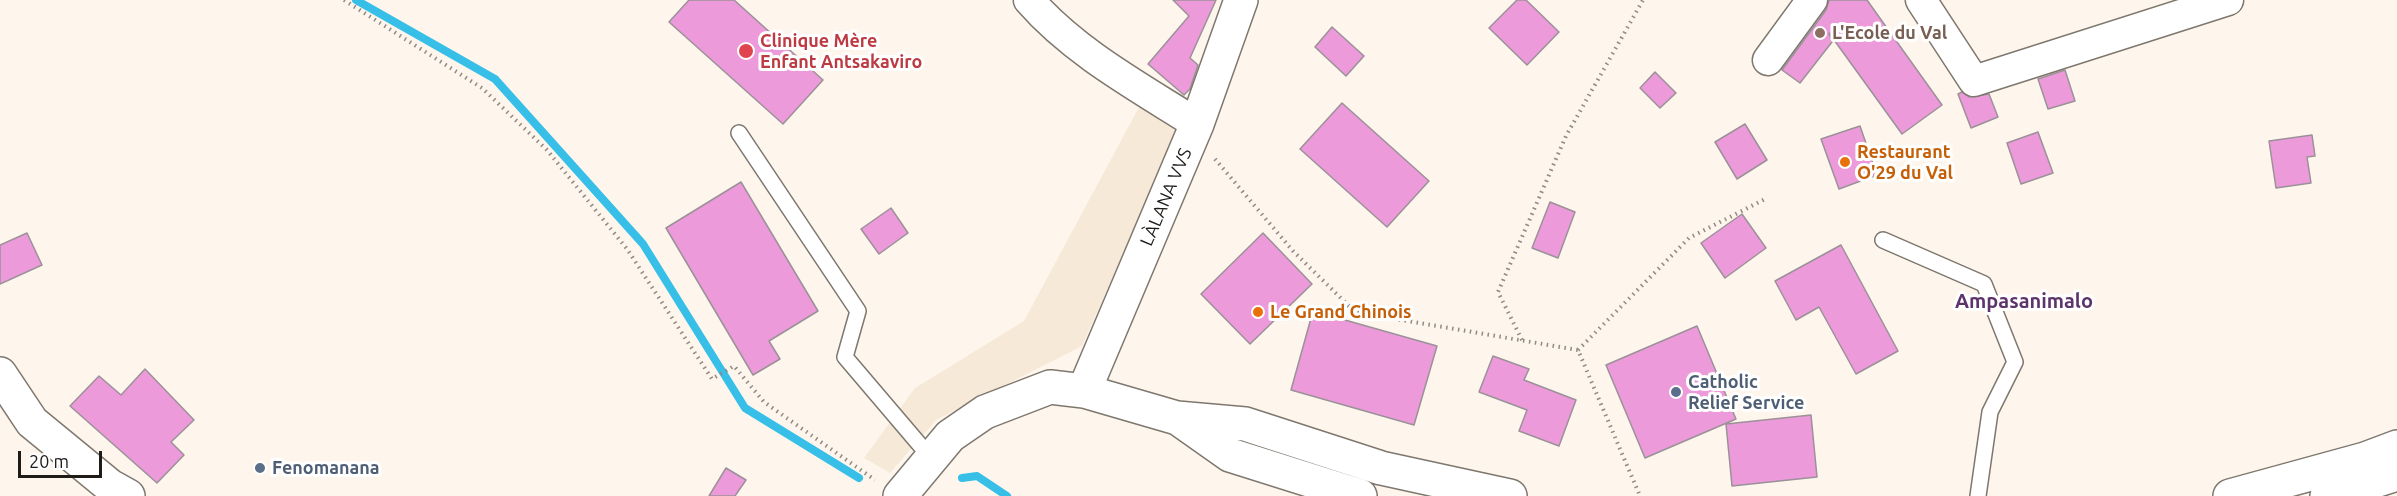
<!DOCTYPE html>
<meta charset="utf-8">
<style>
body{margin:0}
#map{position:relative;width:2397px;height:496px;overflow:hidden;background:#fef6ec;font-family:Ubuntu,sans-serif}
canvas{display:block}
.scale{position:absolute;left:18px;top:451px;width:84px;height:27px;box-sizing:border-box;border:3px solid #1e1b18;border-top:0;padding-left:8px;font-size:18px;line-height:21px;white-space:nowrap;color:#1e1b18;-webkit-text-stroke:4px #fff;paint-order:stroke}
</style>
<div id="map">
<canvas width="2397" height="496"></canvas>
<div class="scale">20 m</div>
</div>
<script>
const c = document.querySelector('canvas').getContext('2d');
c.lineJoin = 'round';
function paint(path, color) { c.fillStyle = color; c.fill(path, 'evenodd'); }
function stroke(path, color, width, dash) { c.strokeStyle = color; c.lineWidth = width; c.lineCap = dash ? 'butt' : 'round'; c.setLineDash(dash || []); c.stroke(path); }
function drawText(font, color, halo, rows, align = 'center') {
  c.font = font + ' Ubuntu,sans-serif'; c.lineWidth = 6; c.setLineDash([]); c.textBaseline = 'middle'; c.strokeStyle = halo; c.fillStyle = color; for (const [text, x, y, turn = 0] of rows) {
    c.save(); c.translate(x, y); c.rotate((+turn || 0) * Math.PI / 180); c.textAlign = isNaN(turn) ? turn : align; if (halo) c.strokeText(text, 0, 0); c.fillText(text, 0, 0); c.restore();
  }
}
const built = new Path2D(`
 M1145 96 1183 118 1082 346 936 420 890 473 864 458 915 388 1024 321Z`);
const stream = new Path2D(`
 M356 0 495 79 643 244 745 408 859 478
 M962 478 977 476 1007 496`);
const building = new Path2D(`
 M689 0H734L823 80 783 124 669 22Z
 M1173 0H1216L1190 58 1198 65 1190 89 1184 95 1148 64 1189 16Z
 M1517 0H1526L1559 32 1527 65 1489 28Z
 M1829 0H1867L1942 105 1902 134 1829 33 1832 42 1800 83 1782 70 1826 10Z
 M1332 27 1364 56 1346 76 1315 47Z
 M2065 70 2075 101 2048 109 2038 79Z
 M1655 72 1676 93 1660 108 1640 88Z
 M1962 92 1969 97 1989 94 1998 117 1971 128 1958 94Z
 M1342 103 1429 181 1387 227 1300 149Z
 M1745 124 1767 160 1737 179 1715 142Z
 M1860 126 1877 175 1839 189 1821 139Z
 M2038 132 2053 173 2021 184 2007 143Z
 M2312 135 2315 156 2307 157 2311 183 2276 188 2269 141Z
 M741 182 818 311 769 341 780 359 753 375 666 228Z
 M1550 202 1575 212 1558 258 1532 248Z
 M891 208 908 233 879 254 861 229Z
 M1742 214 1766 248 1725 278 1701 243Z
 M27 233 42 265 0 284V245Z
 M1263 233 1312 284 1250 344 1201 294Z
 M1841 245 1898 351 1856 374 1819 307 1796 320 1775 281Z
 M1313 311 1437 346 1414 425 1291 390Z
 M1697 326 1736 419 1645 458 1606 365Z
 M1493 356 1529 369 1524 380 1576 400 1559 446 1519 431 1527 410 1479 392Z
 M145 369 194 420 171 442 184 455 157 483 70 406 99 376 121 395Z
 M1811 415 1817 477 1732 486 1726 424Z
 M726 468 746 480 735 496H709Z`);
const path = new Path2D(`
 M344 0 482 88 547 150 627 249 712 379 734 366 764 402 875 480
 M1215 159 1293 251 1355 312 1578 350 1640 496
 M1522 340 1498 292 1566 136 1643 0
 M1578 350 1689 238 1765 199`);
const lane = new Path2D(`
 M739 133 858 311 845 357 931 458
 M1883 240 1984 284 2015 362 1990 412 1978 496`);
const street = new Path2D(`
 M1029 0C1074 52 1139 87 1197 124
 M1921 0 1974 81 2228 0
 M1768 60 1812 0`);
const secondary = new Path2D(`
 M0 374 32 422 110 486 128 496
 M1084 391 1197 124 1241 0
 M1179 419 1230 455 1360 496
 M900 496 950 436 985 412 1050 387 1084 391 1177 418 1245 424 1381 468 1510 496
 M2230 496 2365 459 2397 447
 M2327 496 2397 474`);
const markers = [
 [1820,33,6,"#8d6e63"],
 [746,51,8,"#e0444e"],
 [1845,162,6,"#e8710a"],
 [1258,312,6,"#e8710a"],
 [1676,392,6,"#5c6f8a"],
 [260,468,6,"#5c6f8a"]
];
const educationNames = [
 ["L'Ecole du Val",1832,33]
];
const healthNames = [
 ["Clinique Mère",760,41],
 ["Enfant Antsakaviro",760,62]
];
const foodNames = [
 ["Restaurant",1857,152],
 ["O'29 du Val",1857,173],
 ["Le Grand Chinois",1270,312]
];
const streetNames = [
 ["LÀLANA VVS",1166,197,-67]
];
const serviceNames = [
 ["Catholic",1688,382],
 ["Relief Service",1688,403],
 ["Fenomanana",272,468]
];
const neighbourhoodNames = [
 ["Ampasanimalo",2024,301]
];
paint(built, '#f6e9d8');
stroke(stream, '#37bfe8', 8);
paint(building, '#ec9ada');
stroke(building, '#9b9198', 1.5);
stroke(lane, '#7e776e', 18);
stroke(street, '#7e776e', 33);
stroke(secondary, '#7e776e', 36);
stroke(path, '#908a84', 4, [1.5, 4.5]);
stroke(lane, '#fff', 15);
stroke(street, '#fff', 30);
stroke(secondary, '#fff', 33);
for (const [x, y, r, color] of markers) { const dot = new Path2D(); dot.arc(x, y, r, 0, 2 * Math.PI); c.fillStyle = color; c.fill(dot); stroke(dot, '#fff', 2); }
drawText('bold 18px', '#785e54', '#fff', educationNames, 'left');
drawText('bold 18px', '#be3a42', '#fff', healthNames, 'left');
drawText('bold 18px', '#c56008', '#fff', foodNames, 'left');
drawText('18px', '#1e1b18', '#fff', streetNames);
drawText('bold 18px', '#4e5e75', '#fff', serviceNames, 'left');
drawText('bold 20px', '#5c346b', '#fff', neighbourhoodNames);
</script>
